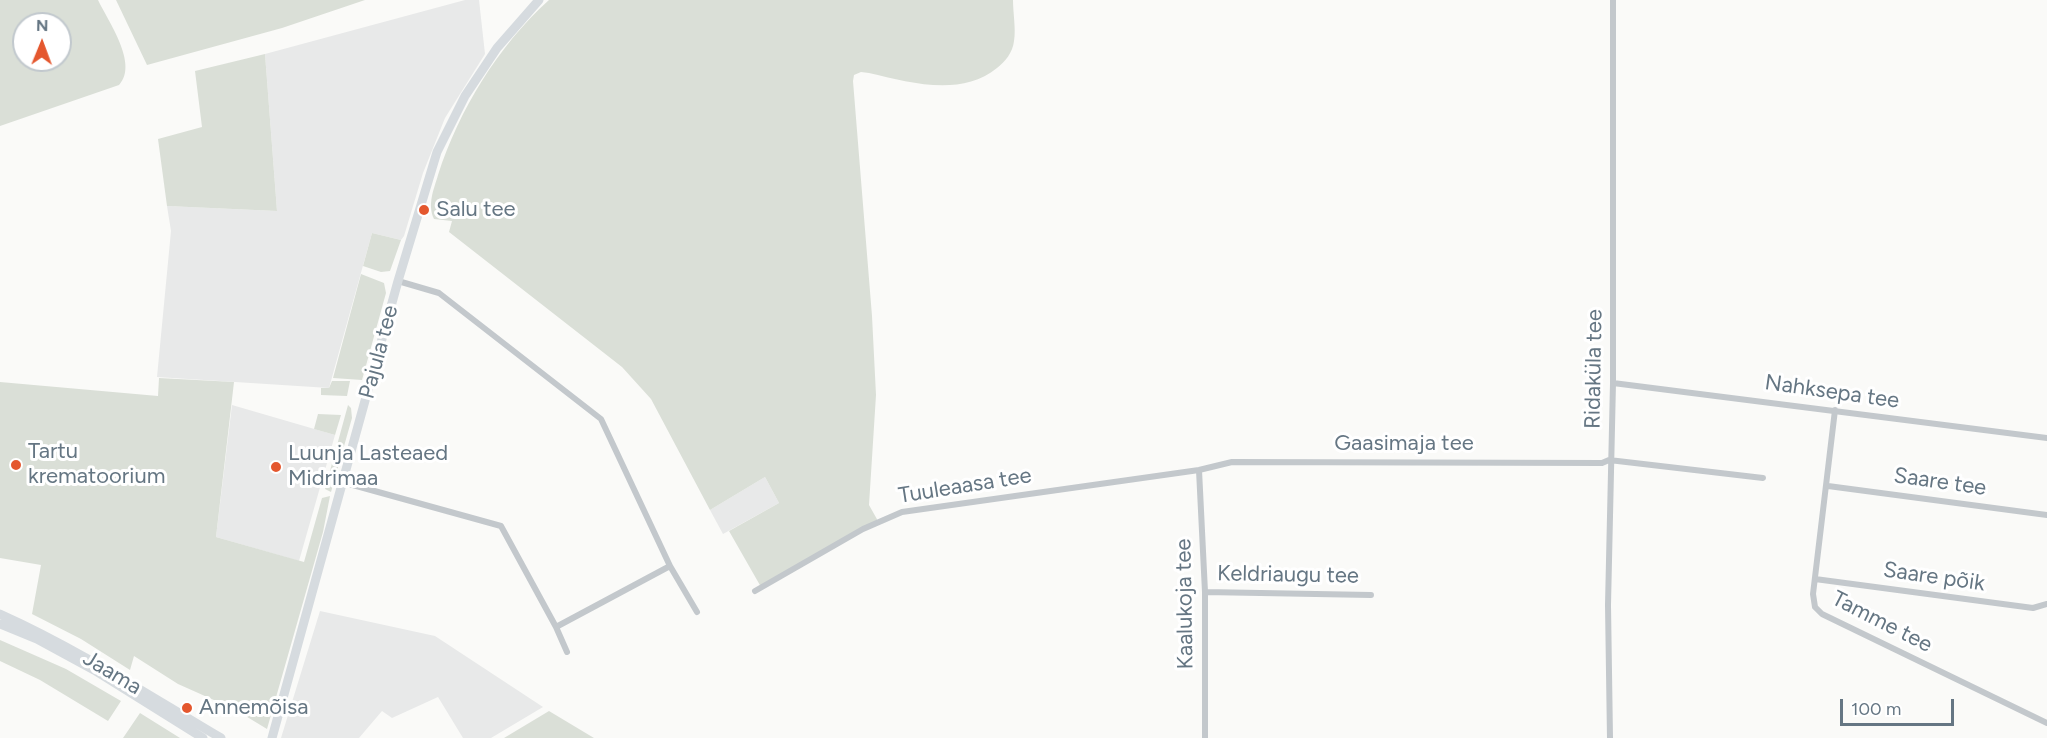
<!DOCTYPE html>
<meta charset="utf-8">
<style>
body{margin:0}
#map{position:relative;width:2047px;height:738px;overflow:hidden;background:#fafaf8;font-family:Figtree,sans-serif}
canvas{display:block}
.north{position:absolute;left:12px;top:12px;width:60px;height:60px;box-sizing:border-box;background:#fff;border:2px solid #c1c8cd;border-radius:50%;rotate:1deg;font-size:16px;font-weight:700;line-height:24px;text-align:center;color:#657683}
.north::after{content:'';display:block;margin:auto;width:21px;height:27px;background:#e4572e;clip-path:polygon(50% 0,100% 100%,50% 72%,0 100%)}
.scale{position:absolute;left:1840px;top:699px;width:114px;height:27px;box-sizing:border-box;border:3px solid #657683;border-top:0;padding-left:8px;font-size:18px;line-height:21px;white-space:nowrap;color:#657683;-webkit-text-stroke:4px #fff;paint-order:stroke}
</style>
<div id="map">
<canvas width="2047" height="738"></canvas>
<div class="north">N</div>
<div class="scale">100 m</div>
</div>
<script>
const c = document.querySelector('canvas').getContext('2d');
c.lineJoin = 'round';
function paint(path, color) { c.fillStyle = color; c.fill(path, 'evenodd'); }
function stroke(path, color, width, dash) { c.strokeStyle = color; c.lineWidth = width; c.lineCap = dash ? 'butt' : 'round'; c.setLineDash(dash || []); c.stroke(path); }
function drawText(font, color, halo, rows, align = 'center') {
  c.font = font + ' Figtree,sans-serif'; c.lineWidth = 6; c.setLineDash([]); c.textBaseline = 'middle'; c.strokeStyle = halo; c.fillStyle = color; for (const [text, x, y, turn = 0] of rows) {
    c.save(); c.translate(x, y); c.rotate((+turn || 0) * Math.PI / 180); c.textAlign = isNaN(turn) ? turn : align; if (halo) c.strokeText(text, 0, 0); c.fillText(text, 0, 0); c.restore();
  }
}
const built = new Path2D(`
 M465 0H479L485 54 445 118 423 173 404 236 401 240 372 233 329 388 157 377 171 231 167 206 277 211 265 54Z
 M232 405 335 435 299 561 216 537Z
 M765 477 779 503 723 534 710 510Z
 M320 611 435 636 543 707 491 738H463L438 697 392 718 382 711 359 738H281Z`);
const green = new Path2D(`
 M0 0H98C108 21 139 64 119 85L0 126ZM24 24H60V60H24Z
 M116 0H365L282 28 147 65Z
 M549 0H1013C1013 13 1016 29 1014 41 1013 52 1005 62 997 68 961 97 911 83 869 73L861 72 854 75 853 81 872 316 876 395 869 505 878 521 761 587 729 531 779 503 765 477 710 510 651 399 622 367 449 232 452 221 434 219C427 204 434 189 438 175 459 110 498 46 549 0Z
 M265 54 277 211 167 206 158 139 202 127 195 71Z
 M372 233 401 240 390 271 381 272 363 266Z
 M361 274 384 283 386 293 362 380 333 378Z
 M159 378 234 382 216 537 304 562 322 498 330 496 323 532 267 729 234 709 178 684 134 656 130 670 81 639 32 614 41 565 0 558V382L158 396Z
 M332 381H350L347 396 321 395V388H329Z
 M348 405 351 408 352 418 331 492 325 489Z
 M318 414 341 415 335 435 314 429Z
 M0 640 66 669 121 701 108 721 40 680 0 661Z
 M549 711 594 738H504Z
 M140 713 180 738H123Z`);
const street = new Path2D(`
 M398 281 439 293 601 419 670 566 697 612
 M1613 383 2047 438
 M1835 410 1813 594 1815 607 1822 614 2047 723
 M1199 470 1205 592V738
 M342 482 501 526 556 627
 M1828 486 2047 515
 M1815 579 2033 608 2047 604
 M755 591 863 529 902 512 1199 470 1232 462 1602 463 1609 460 1763 478
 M1205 592 1371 595
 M567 652 556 627 670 566
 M1610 738 1608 605 1613 383V0`);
const secondary = new Path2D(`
 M0 614C78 649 148 695 221 738
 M0 624 37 639 94 670 203 738
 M272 738 398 281 437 152 465 96 497 48 539 0`);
const markers = [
 [424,210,6,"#e4572e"],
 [16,465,6,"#e4572e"],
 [276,467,6,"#e4572e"],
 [187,708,6,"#e4572e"]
];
const poiNames = [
 ["Salu tee",436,210],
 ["Tartu",28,452],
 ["krematoorium",28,477],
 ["Luunja Lasteaed",288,454],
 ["Midrimaa",288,479],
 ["Annemõisa",199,708]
];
const streetNames = [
 ["Pajula tee",379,352,-75],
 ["Ridaküla tee",1594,369,-89],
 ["Nahksepa tee",1832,392,8],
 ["Gaasimaja tee",1404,444],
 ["Saare tee",1940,482,8],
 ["Tuuleaasa tee",965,486,-9],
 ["Keldriaugu tee",1288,575,1],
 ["Saare põik",1934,577,8],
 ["Kaalukoja tee",1185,604,-91],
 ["Tamme tee",1882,622,27],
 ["Jaama",112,673,31]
];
paint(built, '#e8e9e9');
paint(green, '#dadfd7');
stroke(street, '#c3c8cc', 6);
stroke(secondary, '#d6dbdf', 9);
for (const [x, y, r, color] of markers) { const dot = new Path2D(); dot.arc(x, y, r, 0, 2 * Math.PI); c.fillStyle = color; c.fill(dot); stroke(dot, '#fff', 2); }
drawText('22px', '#657683', '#fff', poiNames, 'left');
drawText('22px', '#657683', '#fff', streetNames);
</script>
